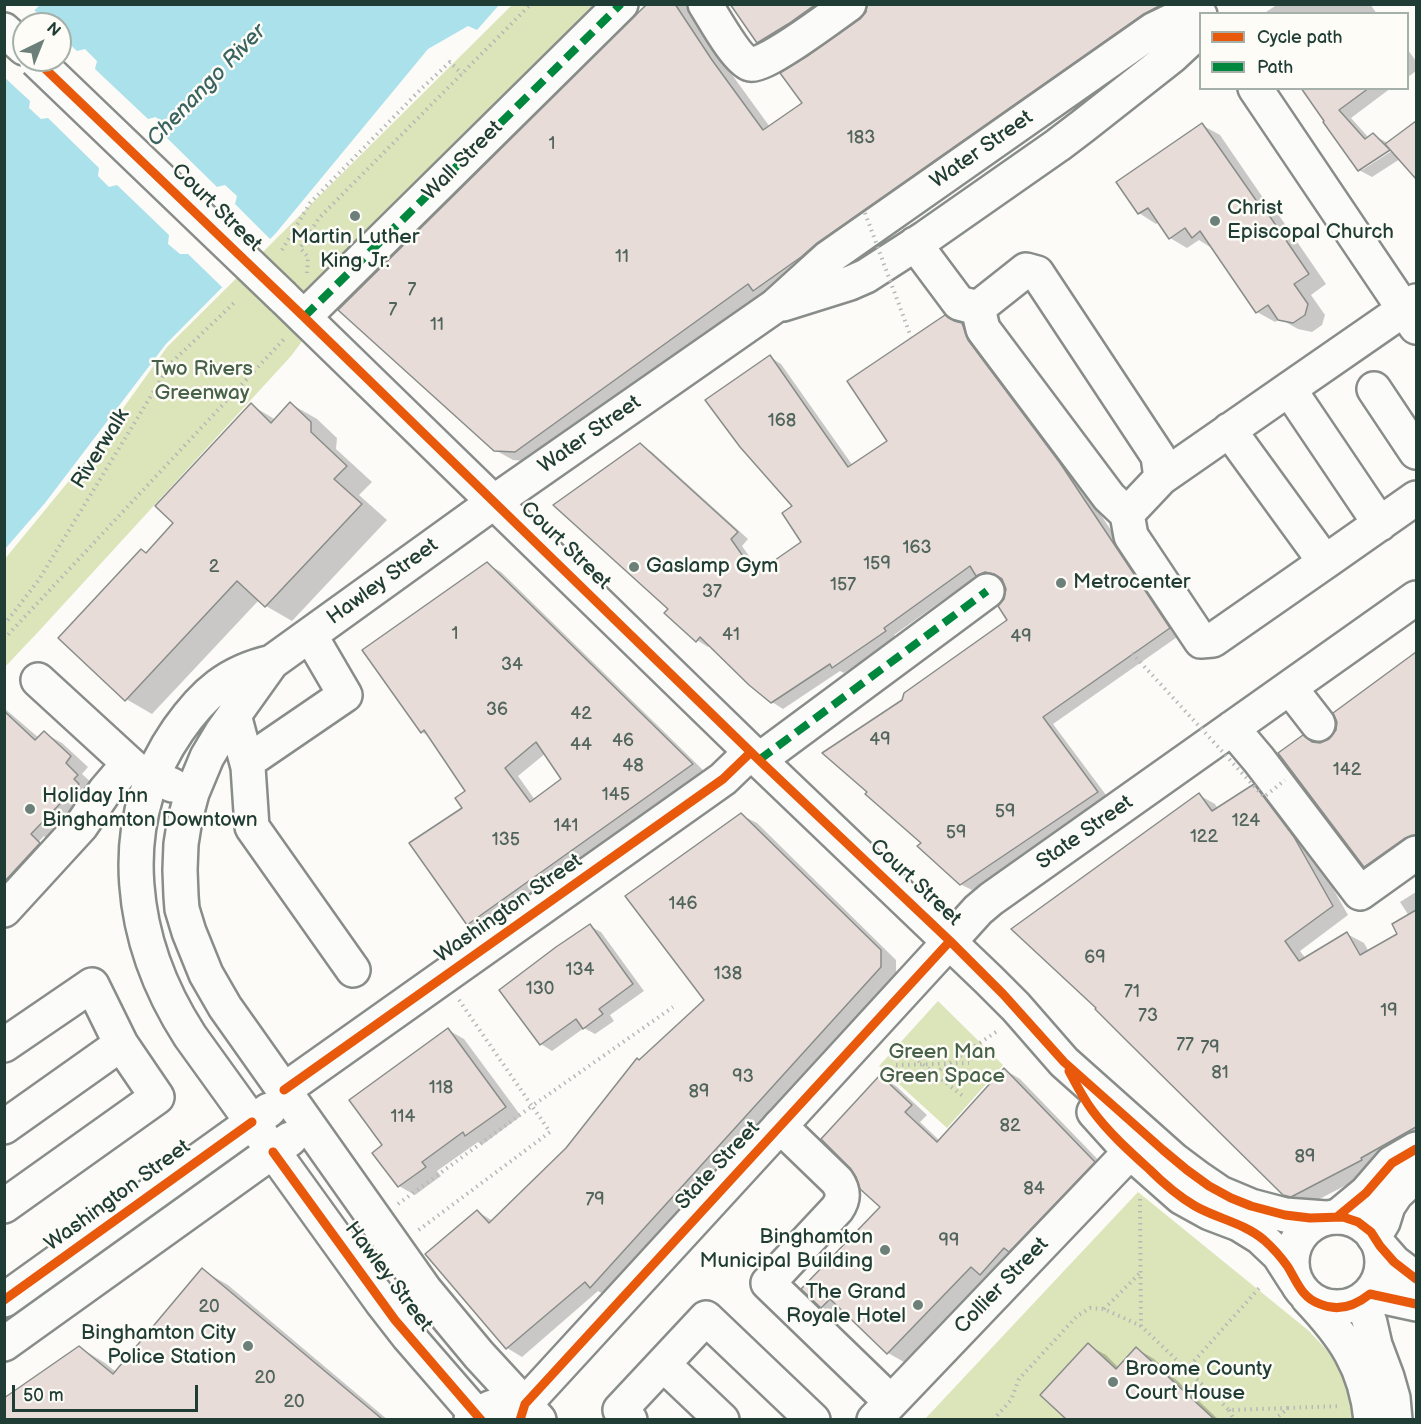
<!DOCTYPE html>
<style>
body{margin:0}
#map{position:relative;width:1421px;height:1424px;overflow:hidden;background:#fcfbf8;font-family:"Balsamiq Sans",sans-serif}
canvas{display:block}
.frame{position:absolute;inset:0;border:6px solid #1f3d34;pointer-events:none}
.legend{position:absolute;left:1199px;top:12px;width:210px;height:78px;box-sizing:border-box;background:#fdfcf7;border:2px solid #a4b0a9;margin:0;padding:8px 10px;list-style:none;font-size:18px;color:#1f3d34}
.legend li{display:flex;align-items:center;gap:12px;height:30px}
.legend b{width:30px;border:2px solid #a4b0a9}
.north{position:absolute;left:12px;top:12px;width:60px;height:60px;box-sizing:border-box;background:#fdfcf7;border:2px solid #a4b0a9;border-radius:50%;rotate:43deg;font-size:16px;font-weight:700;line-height:24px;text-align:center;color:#1f3d34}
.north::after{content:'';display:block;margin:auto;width:21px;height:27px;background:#6c8079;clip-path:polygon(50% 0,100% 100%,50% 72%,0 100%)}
.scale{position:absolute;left:12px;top:1385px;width:186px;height:27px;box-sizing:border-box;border:3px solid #1f3d34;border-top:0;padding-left:8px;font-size:18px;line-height:21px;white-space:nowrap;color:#1f3d34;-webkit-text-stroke:4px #fdfcf7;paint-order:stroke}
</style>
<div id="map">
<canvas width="1421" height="1424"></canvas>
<div class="frame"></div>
<ul class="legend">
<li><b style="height:8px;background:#e8590c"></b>Cycle path</li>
<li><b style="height:8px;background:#00873e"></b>Path</li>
</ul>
<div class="north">N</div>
<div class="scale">50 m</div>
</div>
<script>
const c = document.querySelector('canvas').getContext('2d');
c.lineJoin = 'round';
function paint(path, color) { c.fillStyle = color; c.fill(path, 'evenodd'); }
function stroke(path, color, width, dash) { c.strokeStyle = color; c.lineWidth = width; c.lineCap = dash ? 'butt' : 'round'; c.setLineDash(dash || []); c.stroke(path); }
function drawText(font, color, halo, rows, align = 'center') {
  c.font = font + ' "Balsamiq Sans",sans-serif'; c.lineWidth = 5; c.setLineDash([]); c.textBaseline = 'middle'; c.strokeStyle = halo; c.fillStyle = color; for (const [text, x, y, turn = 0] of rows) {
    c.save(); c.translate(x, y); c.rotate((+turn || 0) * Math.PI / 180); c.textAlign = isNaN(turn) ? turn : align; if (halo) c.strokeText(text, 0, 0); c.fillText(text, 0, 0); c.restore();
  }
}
const green = new Path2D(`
 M512 5H641L330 303 292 355 39 631 5 667 4 560 86 460 167 347Z
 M938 1001 1003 1065 947 1128 879 1066Z
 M1138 1192 1309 1331C1316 1339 1325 1347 1331 1356 1344 1374 1350 1398 1354 1419L924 1420Z`);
const water = new Path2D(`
 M40 5H499L477 30 468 26 428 49 276 233 166 344 45 503 5 549V38ZM24 24H60V60H24Z`);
const pier = new Path2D(`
 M32 8 49 24H24V60H60V35L77 51 85 49 97 61 95 69 148 119 156 117 168 129 166 137 217 187 225 185 237 196 235 204 272 241 224 289 188 254H180L168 244 169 235 117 185 109 187 98 176 99 168 48 118 41 119 29 108 30 101 4 77V34Z`);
const shadow = new Path2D(`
 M650 4H684L730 72 770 127 804 103 868 12 869 4H1169L533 462 513 460 495 450Z
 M732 4H847L775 52 758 42Z
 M1278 4H1370L1377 14H1263Z
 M1408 50 1416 61V71L1408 77Z
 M1303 88H1391L1351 118 1369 138 1373 135 1388 143 1416 124V177L1400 159 1372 177 1359 170ZM1396 145 1398 147 1362 170V167Z
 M1202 125 1220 135 1272 211 1278 214 1326 284 1311 295 1325 315 1322 325 1312 332 1298 329 1280 319 1275 322 1257 312 1212 246 1210 247 1199 240 1187 248 1170 238 1159 222 1156 224 1139 213Z
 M956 323 962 325 974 332 1072 471 1180 635 1053 724 1109 799 972 890 960 884 923 843 904 701 1009 621 1005 600 1007 589 1003 579 998 578 989 581 978 575 894 635 896 638 844 673 840 671 783 709 772 702 710 645 708 647 697 640 670 609 640 445 652 452 748 539 742 546 761 573 804 542 795 506 770 357 781 364 853 466 890 441Z
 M291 404 317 419 337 438 336 449 372 482 359 495 387 520 292 621 266 606 259 600 152 714 126 699 147 554 175 523 251 405 276 420Z
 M487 564 501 572 706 773 482 932 468 924 411 844 464 808 467 791 430 737 422 732ZM546 753 563 780 535 800 518 776Z
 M1416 654V850L1381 875 1365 866 1314 743 1320 744 1330 740 1337 731 1338 722 1335 714Z
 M4 708 39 738 44 733 62 743 88 767 82 774 95 786 4 899V884L46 838 44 836 4 879Z
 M1254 786 1270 796 1310 848 1348 915 1300 951 1306 959 1347 934 1364 943 1369 952 1399 934 1409 916 1400 902 1416 892V1145L1377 1169 1308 1205 1301 1204 1283 1194 1199 795 1215 804 1218 809Z
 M741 815 757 823 896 960V975L605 1295 598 1291 522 1357 507 1348 478 1212 493 1221 567 1149 640 1061 706 1001Z
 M590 926 601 932 644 991 610 1015 614 1021 595 1034 584 1028 552 1051 541 1044Z
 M448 1030 464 1039 521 1116 482 1145 478 1142 437 1171 441 1176 415 1195 399 1186 384 1146Z
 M1005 1070 1020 1079 1109 1171 996 1283 986 1276 904 1362 888 1353 843 1310 837 1316 822 1307 882 1207 881 1077 896 1086 927 1115 920 1122 940 1141Z
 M202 1270 228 1285 388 1420H4V1400L79 1347 105 1363 116 1372Z
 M1088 1345 1106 1355 1119 1368 1137 1349 1154 1359 1219 1420H1069L1042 1395Z`);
const building = new Path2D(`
 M647 4H675L712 60 763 130 802 103 780 73 809 55 860 19 866 12 867 4H1163L1142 15 817 243 801 257 753 291 748 284 515 452 494 451 338 310Z
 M730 4H816L788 24 757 43Z
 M1301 88H1369L1339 110 1365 139 1373 133 1390 150 1358 171 1323 122 1324 121Z
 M1416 121V179L1385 144Z
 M1202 123 1258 203 1260 202 1309 274 1294 284 1308 304 1305 315 1293 323 1278 320 1268 305 1256 313 1200 231 1192 238 1185 228 1169 239 1148 208 1138 214 1116 182Z
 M945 315 954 321 962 323 968 340 1060 463 1170 628 1043 717 1098 792 960 885 917 846 921 843 865 794 867 792 822 753 902 700 904 693 1007 620 998 606 1004 599 1006 589 1002 579 994 574 985 572 976 576 970 566 884 628 886 631 832 668 830 664 771 703 749 685 700 637 696 642 664 613 668 609 553 505 640 443 738 532 731 539 756 575 765 567 801 542 782 513 792 506 740 447 705 400 770 355 848 467 887 441 847 381Z
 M290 402 311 422V432L347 466 334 479 362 504 265 607 237 581 125 701 58 638 141 549 146 553 173 523 155 506 251 403 271 423Z
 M487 562 693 764 467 925 409 843 462 808 455 798 465 791 424 730 421 733 362 650ZM536 742 561 779 530 802 505 768Z
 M1416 652V835L1405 838 1364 867 1278 753 1303 735 1312 742 1320 743 1329 739 1336 730 1337 722 1333 713Z
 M4 711 35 740 44 731 71 756 66 763 78 775 74 779 79 784 31 834 40 843 4 882Z
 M1254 784 1294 837 1333 906 1285 941 1299 961 1347 932 1360 955 1397 934 1392 924 1416 910V1127L1361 1158 1362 1160 1291 1197 1283 1195 1127 1041 1095 1009 1096 1008 1011 929 1199 793 1212 811Z
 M741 813 881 950V967L590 1288 585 1282 506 1349 425 1254 477 1210 489 1223 566 1148 637 1058 639 1060 704 1000 625 896Z
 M590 924 633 984 599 1009 603 1014 583 1029 576 1019 540 1045 499 990 556 947Z
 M448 1028 506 1107 465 1136 463 1132 422 1162 426 1167 398 1187 372 1153 382 1145 349 1100Z
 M1004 1068 1095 1162 1009 1252 1004 1248 980 1275 971 1267 887 1354 830 1299 821 1308 801 1289 880 1207 860 1189 856 1177 850 1168 821 1139 880 1075 912 1105 905 1112 937 1142Z
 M202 1268 382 1419H4V1398L79 1346 113 1374Z
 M1088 1343 1116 1369 1136 1347 1214 1419H1066L1040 1395Z`);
const path = new Path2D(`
 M282 250 310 203 421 89 450 62 462 74
 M307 273 308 257 300 248 319 218 531 4
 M4 625 38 581 171 363 236 301
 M4 639 286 337
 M459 1000 532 1106 673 1007
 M895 1042 964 1097
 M896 1065 969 1063
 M920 1083 999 1030
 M1140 1199 1141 1326 1229 1410 1288 1408
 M398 1204 532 1106 550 1132 416 1232
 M1104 1309 1140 1273
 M1186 1370 1261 1286
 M1229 1410 1234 1420
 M993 1420 1011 1400 1019 1379 1077 1316 1090 1308 1104 1309 1141 1326
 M1274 1420 1288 1408 1341 1406`);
const minor = new Path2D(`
 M705 4C714 18 736 59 750 64 762 69 835 14 849 4
 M1255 88 1416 327
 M915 244 959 303 978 308
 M783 304 850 283 866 276 925 238 1058 145 1083 126 1172 56 1187 42 1200 22
 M304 317 621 4
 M1289 389 1380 524
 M1374 389 1416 452
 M1229 430 1325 562 1213 640 1201 641 1131 536 1127 514 1161 478 1289 389 1416 301
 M1127 514 1109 497 983 329 978 308 1026 270 1037 273 1158 456 1161 478
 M1325 562 1416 498
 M272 662C228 672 204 693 178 730 112 825 130 943 190 1036L381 1301 409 1337 481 1420
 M38 680 134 768 172 785
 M1290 688 1318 724
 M234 715 248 767 252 827 353 970
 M1232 728 1259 760 1360 893 1416 853
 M759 760 987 591
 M247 762 345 695 310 635
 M4 910 81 826 105 791 128 764
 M950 941 978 910 991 899 1416 598
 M4 1045 92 985 121 1044 157 1097 4 1206
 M284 1090 723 779 751 752
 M780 1126 837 1181C844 1191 844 1199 837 1209L768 1283 891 1402
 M4 1127 121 1044
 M1337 1217 1366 1193 1392 1163 1416 1149
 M1374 1237 1383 1222 1388 1206 1396 1194 1416 1175
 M4 1300 269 1110
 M4 1344 290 1139
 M663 1364 722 1420
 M539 1420 479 1355 425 1290 242 1031 225 1007 206 974 189 932 182 909 181 896 180 870 181 844 185 819 192 793 207 757 222 732 272 662 494 502 775 306 828 258 1153 30 1178 18 1200 15
 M630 1420 620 1410 706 1318 813 1420
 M874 1420 1130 1152`);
const major = new Path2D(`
 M4 30 24 48
 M283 297 759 760 989 980 1016 1007 1064 1062 1174 1160 1198 1178 1220 1193 1251 1206 1285 1215 1326 1218
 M1094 1112 1130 1152 1181 1197 1210 1213 1239 1224 1260 1237 1279 1255 1295 1280
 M1292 1262a45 45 0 1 1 90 0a45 45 0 1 1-90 0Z
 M1380 1246 1394 1262 1416 1279
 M1370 1294 1416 1304
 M1308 1298C1343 1335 1366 1366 1371 1420
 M1362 1300 1370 1323 1375 1345 1387 1377 1393 1398 1395 1420
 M471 1420C487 1406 504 1401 525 1404
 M520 1420 525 1404 950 941`);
const pathBridge = new Path2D(`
 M865 213 911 337
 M1132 653 1264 797 1285 780`);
const majorBridge = new Path2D(`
 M36 60 283 297`);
const quiet = new Path2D(`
 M304 317 621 4
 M759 760 987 591`);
const cycleway = new Path2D(`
 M36 60 304 317 759 760 950 941 1003 994 1064 1062 1163 1150 1187 1170 1209 1186 1231 1198 1251 1206 1285 1215 1310 1218 1343 1217 1358 1222 1371 1232 1380 1246 1394 1262 1416 1279
 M1069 1071C1076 1084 1083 1098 1092 1110 1108 1132 1129 1151 1149 1169 1163 1183 1178 1196 1195 1206 1218 1219 1244 1223 1264 1240 1273 1248 1281 1257 1288 1267 1297 1282 1302 1298 1320 1304 1338 1312 1355 1306 1370 1294L1416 1304
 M284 1090 723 779 751 752
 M273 1152 395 1320 481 1420
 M1337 1217 1366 1193 1392 1163 1416 1149
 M4 1300 252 1122
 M520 1420 525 1404 950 941`);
const markers = [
 [355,216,6,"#6c8079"],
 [1215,221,6,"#6c8079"],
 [634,567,6,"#6c8079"],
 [1061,583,6,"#6c8079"],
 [30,809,6,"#6c8079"],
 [885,1250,6,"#6c8079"],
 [918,1305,6,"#6c8079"],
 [248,1346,6,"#6c8079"],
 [1113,1382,6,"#6c8079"]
];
const numberNames = [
 ["183",861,138],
 ["1",552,144],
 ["11",622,257],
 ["7",412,290],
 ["7",393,310],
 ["11",437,325],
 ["168",782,421],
 ["163",917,548],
 ["159",877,564],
 ["2",214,567],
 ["157",843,585],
 ["37",712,592],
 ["1",455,634],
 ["41",731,635],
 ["49",1021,637],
 ["34",512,665],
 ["36",497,710],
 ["42",581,714],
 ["49",880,740],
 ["46",623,741],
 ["44",581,745],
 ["48",633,766],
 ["142",1347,770],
 ["145",616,795],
 ["59",1005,812],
 ["124",1246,821],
 ["141",566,826],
 ["59",956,833],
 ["122",1204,837],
 ["135",506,840],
 ["146",683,904],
 ["69",1095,958],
 ["134",580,970],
 ["138",728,974],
 ["130",540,989],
 ["71",1132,992],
 ["19",1389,1011],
 ["73",1148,1016],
 ["77",1185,1045],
 ["79",1210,1048],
 ["81",1220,1073],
 ["93",743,1077],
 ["118",441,1088],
 ["89",699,1092],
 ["114",403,1117],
 ["82",1010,1126],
 ["89",1305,1157],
 ["84",1034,1189],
 ["79",595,1200],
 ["99",949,1241],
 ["20",209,1307],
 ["20",265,1378],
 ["20",294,1402]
];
const streetNames = [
 ["Water Street",982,150,-35],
 ["Wall Street",463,161,-45],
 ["Court Street",216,208,44],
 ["Water Street",590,435,-35],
 ["Riverwalk",101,449,-58],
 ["Court Street",565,546,44],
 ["Hawley Street",383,582,-36],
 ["State Street",1085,833,-35],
 ["Court Street",915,883,43],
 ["Washington Street",509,909,-35],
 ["State Street",718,1166,-47],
 ["Washington Street",118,1196,-36],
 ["Hawley Street",388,1277,53],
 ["Collier Street",1002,1286,-46]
];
const poiNames = [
 ["Christ",1227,209],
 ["Episcopal Church",1227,233],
 ["Martin Luther",355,238,"center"],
 ["King Jr.",355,262,"center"],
 ["Gaslamp Gym",646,567],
 ["Metrocenter",1073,583],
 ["Holiday Inn",42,797],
 ["Binghamton Downtown",42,821],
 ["Binghamton",873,1238,"right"],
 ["Municipal Building",873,1262,"right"],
 ["The Grand",906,1293,"right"],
 ["Royale Hotel",906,1317,"right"],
 ["Binghamton City",236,1334,"right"],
 ["Police Station",236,1358,"right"],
 ["Broome County",1125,1370],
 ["Court House",1125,1394]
];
const parkNames = [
 ["Two Rivers",202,370],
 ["Greenway",202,394],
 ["Green Man",942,1053],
 ["Green Space",942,1077]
];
const waterNames = [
 ["Chenango River",207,86,-46]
];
paint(green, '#dce5ba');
paint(water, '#aae1ea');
paint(pier, '#fcfbf8');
paint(shadow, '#0003');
paint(building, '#e8dcd9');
stroke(building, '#888d8a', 1.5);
stroke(minor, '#888d8a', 38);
stroke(major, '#888d8a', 38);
stroke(path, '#b5b8b6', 4, [1.5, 4.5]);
stroke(minor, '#fbfbf9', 33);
stroke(major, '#fbfbf9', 33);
stroke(majorBridge, '#888d8a', 38, []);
stroke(pathBridge, '#b5b8b6', 4, [1.5, 4.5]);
stroke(majorBridge, '#fbfbf9', 33);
stroke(quiet, '#00873e', 8, [15, 8]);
stroke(cycleway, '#e8590c', 9);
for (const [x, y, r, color] of markers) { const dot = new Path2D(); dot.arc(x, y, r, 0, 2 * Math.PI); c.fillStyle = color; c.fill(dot); stroke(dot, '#fdfcf7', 2); }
drawText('18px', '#51655d', null, numberNames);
drawText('21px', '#1f3d34', '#fdfcf7', streetNames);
drawText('21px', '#1f3d34', '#fdfcf7', poiNames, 'left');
drawText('21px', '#486249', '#fdfcf7', parkNames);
drawText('italic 22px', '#396360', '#fdfcf7', waterNames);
</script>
